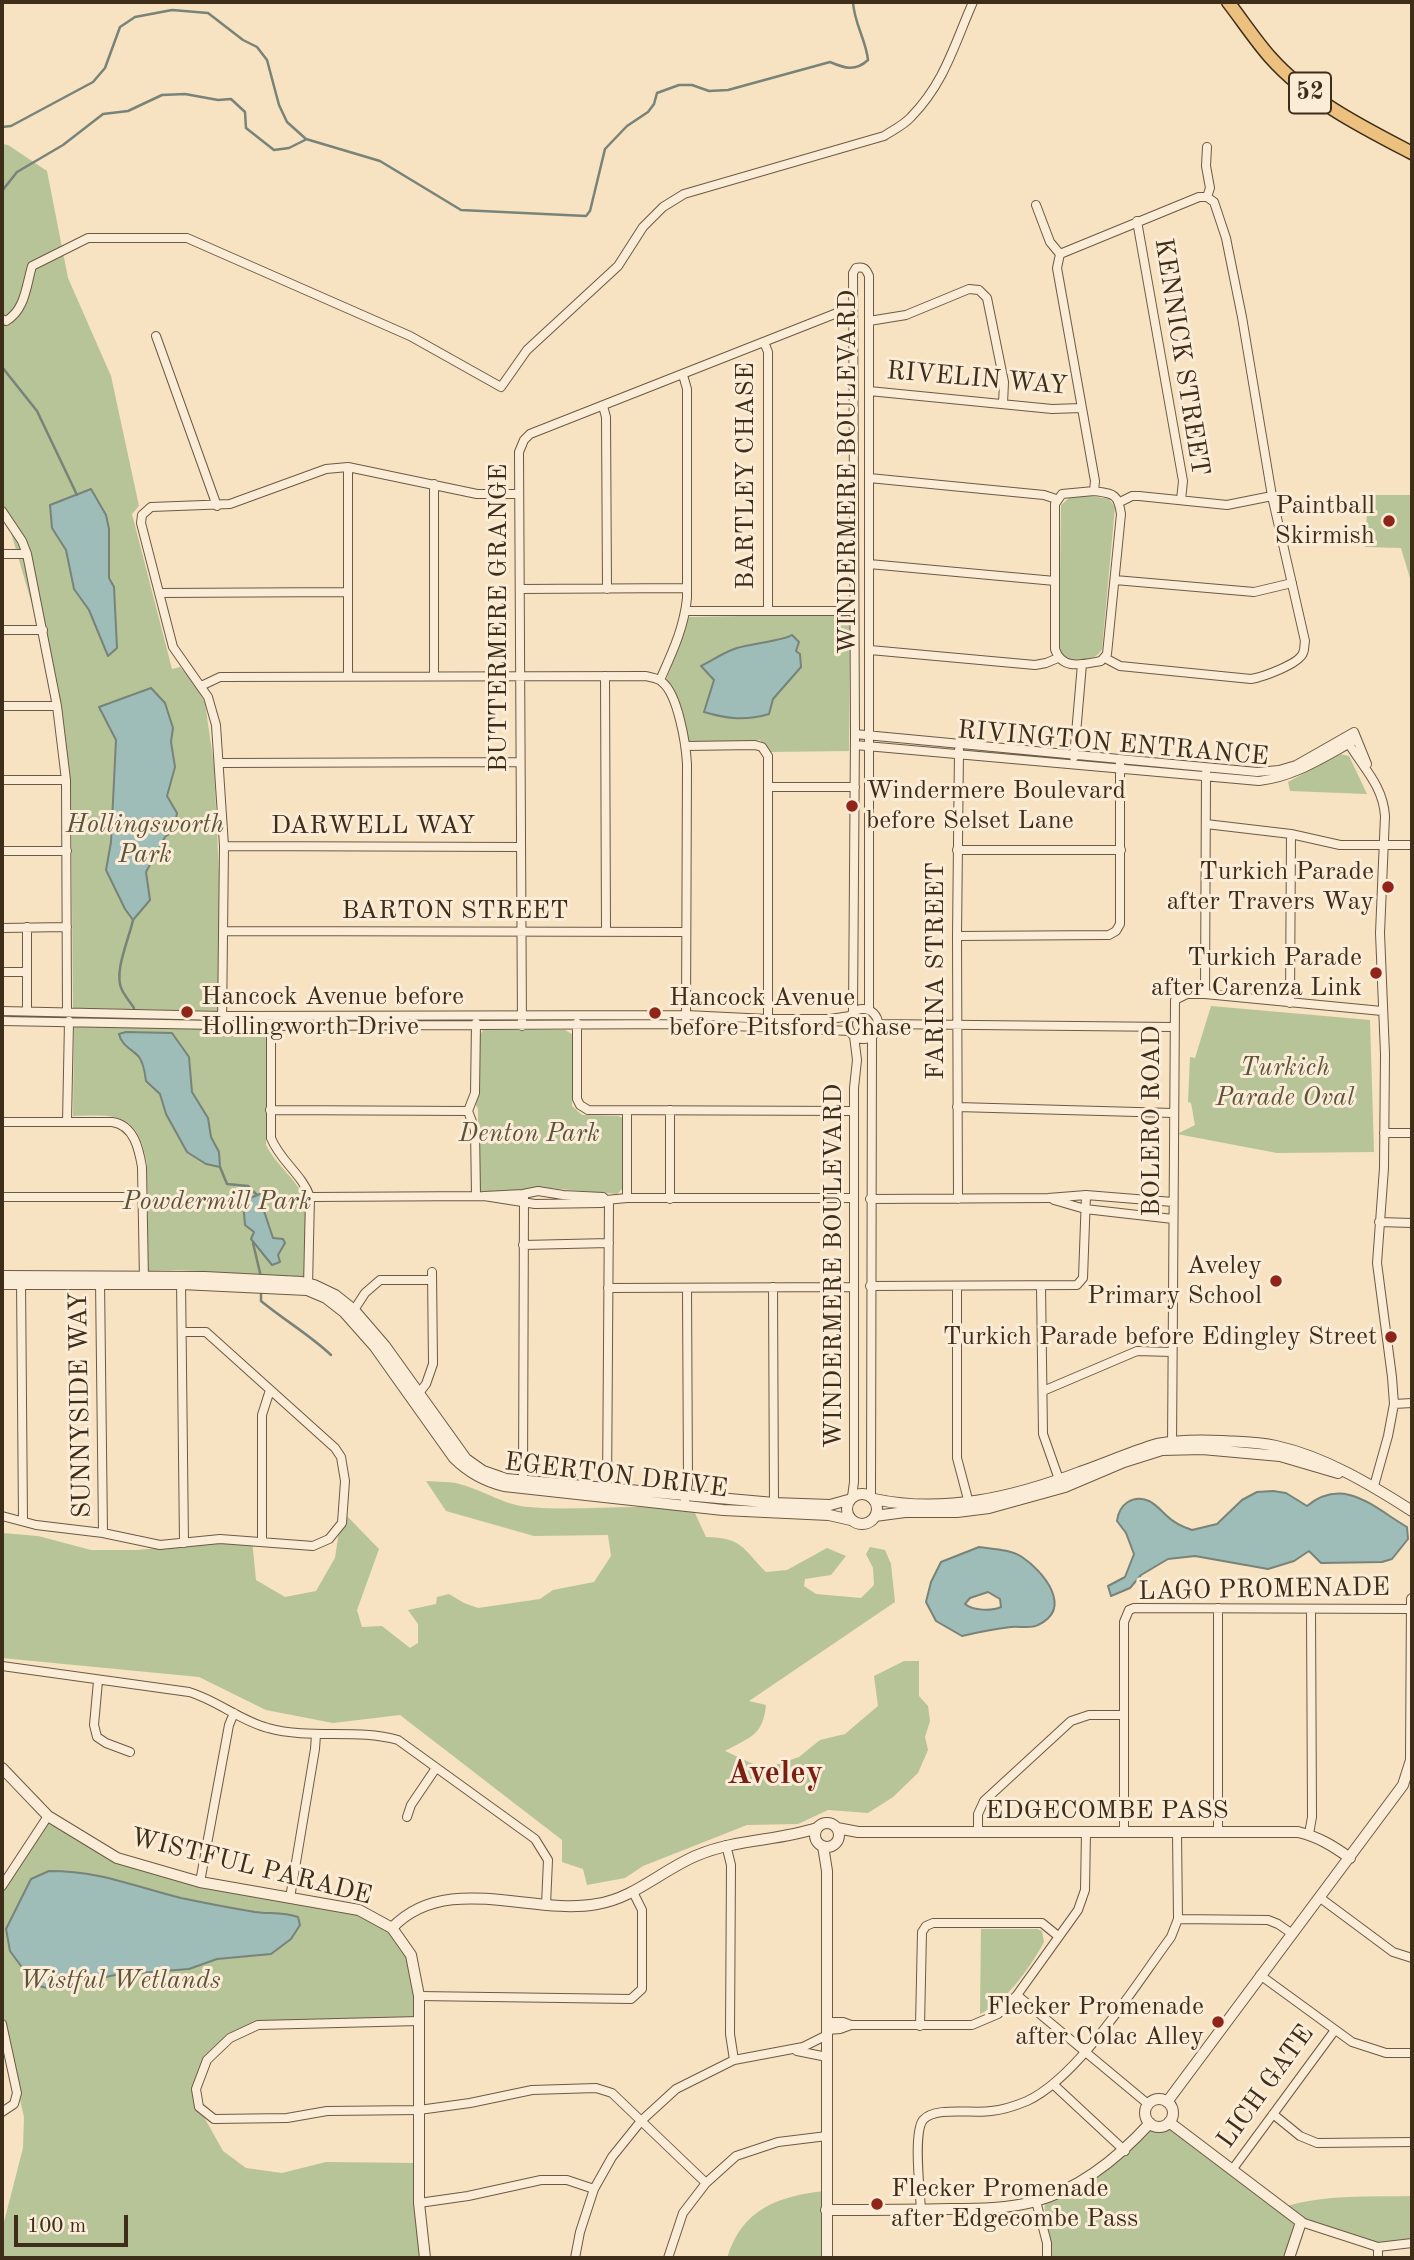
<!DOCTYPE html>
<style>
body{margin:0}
#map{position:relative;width:1414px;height:2260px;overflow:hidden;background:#f7e2c1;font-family:"Old Standard TT",serif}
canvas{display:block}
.frame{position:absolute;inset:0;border:4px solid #3e2d19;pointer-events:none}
.scale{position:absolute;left:14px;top:2215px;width:114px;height:32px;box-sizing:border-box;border:4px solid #3e2d19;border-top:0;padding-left:9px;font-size:21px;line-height:24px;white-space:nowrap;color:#3e2d19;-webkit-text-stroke:5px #faecd7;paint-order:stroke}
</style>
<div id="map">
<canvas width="1414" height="2260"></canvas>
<div class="frame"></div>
<div class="scale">100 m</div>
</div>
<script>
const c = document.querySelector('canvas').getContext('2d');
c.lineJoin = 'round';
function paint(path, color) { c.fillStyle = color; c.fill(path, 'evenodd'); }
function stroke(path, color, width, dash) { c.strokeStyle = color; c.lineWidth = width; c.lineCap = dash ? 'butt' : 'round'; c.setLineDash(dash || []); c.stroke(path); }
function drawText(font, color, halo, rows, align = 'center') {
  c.font = font + ' "Old Standard TT",serif'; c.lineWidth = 6; c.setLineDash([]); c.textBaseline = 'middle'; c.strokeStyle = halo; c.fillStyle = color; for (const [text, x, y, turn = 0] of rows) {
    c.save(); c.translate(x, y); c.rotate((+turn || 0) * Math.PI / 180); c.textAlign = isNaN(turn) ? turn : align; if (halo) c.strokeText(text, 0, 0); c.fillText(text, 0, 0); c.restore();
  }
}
const green = new Path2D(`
 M2 144 8 145 47 171 68 278 111 376 139 506 132 514 172 669 180 667 193 681 205 703 214 765 219 874V1011L73 1008 71 790 60 700 2 502Z
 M1368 495H1412V585L1401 548 1365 547Z
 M1091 496 1109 499 1115 507 1102 649C1096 661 1081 659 1069 660L1061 653 1059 643 1061 505 1069 498Z
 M844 614 850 621 849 751 770 752 760 740 688 743 676 698 666 680 689 617Z
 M1340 754 1349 756 1367 794 1290 791 1288 782Z
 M1211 1006 1370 1020 1374 1152 1277 1153 1177 1134 1195 1125 1191 1103 1188 1102 1190 1057 1195 1058Z
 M74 1026 267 1030 266 1145C275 1164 294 1177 302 1194 309 1211 305 1257 305 1277L180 1270 148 1271 147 1163C137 1112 118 1115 73 1116Z
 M483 1030H565L572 1034V1106L582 1115 618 1116 623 1118 625 1125V1186L617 1194 536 1187 523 1190 478 1193V1109L476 1105 479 1037Z
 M426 1481C438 1482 452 1481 463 1485 484 1491 507 1506 529 1507 584 1512 639 1502 694 1511L706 1537C743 1538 742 1548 766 1572L787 1570 827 1548 846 1556 831 1575 805 1579 804 1586 816 1594 861 1598 874 1585 873 1568 866 1554 870 1547 885 1550 891 1564 895 1602 749 1701 766 1705C763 1736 750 1737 725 1751L764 1769 799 1757 820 1740 845 1734 878 1706 874 1676 904 1661H919V1696L928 1706 930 1721 925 1737 928 1750 918 1773 893 1797 868 1813 828 1810 798 1824 747 1825 643 1866 625 1878 587 1885 583 1869 562 1862V1840L400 1715 333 1723 266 1710 199 1677 2 1658V1533L38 1536 91 1550H137L252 1540 256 1580 285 1597 316 1591 335 1558 342 1511 379 1549 357 1610 362 1627 382 1626 410 1648 418 1643V1624L408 1610 436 1604 437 1597 449 1594 464 1603 478 1608 540 1599 553 1590 594 1582 611 1556 608 1535 534 1536 446 1511Z
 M48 1816 119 1859 200 1882 360 1910 390 1930 412 1955 419 2021 257 2024 230 2037 207 2059 196 2089 199 2108 223 2151 246 2168 282 2173 326 2162 418 2163V2250L420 2258H3L4 2222 23 2148 24 2117 2 2023V1886Z
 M981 1929H1037L1042 1931 1044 1942C1031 1966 1005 2004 980 2014Z
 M1168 2127 1295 2220 1284 2258H1052C1052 2242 1041 2213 1046 2201L1089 2182 1128 2152 1148 2131Z
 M825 2191V2258H727C742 2209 778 2196 825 2191Z
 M1412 2196V2243C1401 2243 1389 2244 1378 2243 1349 2239 1308 2224 1284 2207 1325 2194 1370 2197 1412 2196Z`);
const water = new Path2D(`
 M91 489 106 515 109 529V578L114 587 117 648 108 656 89 610 74 589 66 550 52 528 50 505Z
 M792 635 799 642 796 651 800 654 801 667 773 699 769 714C745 721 728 719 704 712L714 680 701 666C713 660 724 652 737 648 750 644 786 640 792 635Z
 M151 688 165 703 173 728 171 742 175 767 167 796 177 813 174 830 165 837 146 872 150 900 133 920 125 909 106 870 111 842 116 740 99 707Z
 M126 1032 172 1033 189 1057 192 1092 208 1118 211 1137 219 1152 220 1167 206 1164 187 1152 166 1114 160 1094 146 1081C145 1073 144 1064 139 1057 132 1049 121 1045 119 1034Z
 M267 1191 264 1211 273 1238 283 1239 285 1243 278 1255 280 1262 272 1265 251 1239 254 1232 245 1225 243 1201Z
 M1273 1491 1286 1493 1307 1506C1344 1476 1373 1507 1407 1527L1408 1539 1392 1559 1382 1562 1321 1563 1309 1551 1294 1561 1268 1569 1195 1556 1168 1559 1141 1575 1130 1588 1111 1596 1108 1586 1125 1577 1134 1554 1126 1533 1117 1521C1119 1504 1133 1494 1149 1501 1157 1505 1161 1511 1167 1516 1174 1523 1183 1527 1192 1530L1217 1524 1242 1500 1257 1492Z
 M979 1547C992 1549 1010 1549 1022 1557 1043 1571 1074 1608 1038 1625 1031 1629 1019 1626 1011 1627 994 1629 979 1632 962 1636L936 1621 926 1602 931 1582 941 1562ZM988 1592 1000 1599 1001 1607C992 1611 973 1611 965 1604L970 1598Z
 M49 1871C101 1871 132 1886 181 1898 205 1903 231 1908 255 1912 270 1914 283 1912 298 1917L300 1925 291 1939 271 1954 217 1959 189 1969 115 1975 51 1989 35 1985 10 1951 6 1929 31 1879Z`);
const stream = new Path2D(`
 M2 127 11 126 93 82 105 68 120 27 135 17 172 10 208 13 243 40 257 47 267 60 279 105 287 122 306 139 380 161 461 210 586 216 590 211 605 149 627 126 648 112 654 104 657 93 679 85H692L709 91 728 90 830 62C844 68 855 72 868 60 866 40 854 23 853 2
 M2 191 17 172 63 145 103 114 128 111 162 95 185 94 218 100 231 99 245 112 246 128 274 150 289 148 305 140
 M2 367 37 411 77 495
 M133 920C129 939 113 973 122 990 125 996 130 1002 134 1008
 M220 1167 227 1184 248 1186 257 1195
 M253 1243 261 1277
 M261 1291V1301C284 1320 310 1335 331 1355`);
const minor = new Path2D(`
 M1207 197 1210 188 1206 166 1207 147
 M1036 205 1050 242 1060 254
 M1137 221 1183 481 1181 500
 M2 319 6 321C25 310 26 287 32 266L88 238H187L410 336 501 387 527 350 618 266 643 227 663 207 684 194 884 136C893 130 904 125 911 117 945 82 954 45 973 2
 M869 321 906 315 969 289 979 290 987 298 1004 382 1003 404
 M156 336 217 506
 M764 342 768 352V611
 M869 391 1052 409 1082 408
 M603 406 606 417 607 589
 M348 467V676
 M869 478 1044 495 1056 499
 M434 484V676
 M1094 491 1095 481 1057 268 1060 254 1199 197H1207L1214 202 1226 238 1242 317 1272 496 1305 641C1304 645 1305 649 1303 653 1299 664 1263 677 1251 679L1120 666 1105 658
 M1094 491C1113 494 1118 493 1121 514L1107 654 1101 661C1083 664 1062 671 1055 649V504L1062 494Z
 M1120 502 1132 496H1139L1227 505 1272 496
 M2 511 22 541 27 554 57 706 66 780 67 1011
 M2 554H27
 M869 564 1055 581
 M1115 580 1254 592 1292 583
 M520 589 687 588
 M159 593 348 592
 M686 611H853
 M2 630H43
 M870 650 1035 665 1046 663 1058 658
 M605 676 606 932
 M660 680C672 653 684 628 687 598V389L683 375
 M201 686 220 677 646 676C652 678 658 678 662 682 678 694 686 745 687 764L686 1018
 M2 706H57
 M855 734 1257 772 1279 770 1296 765 1354 732 1367 764
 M1345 737C1359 764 1383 783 1385 816L1380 933 1385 1054 1384 1168 1377 1263 1392 1377 1394 1404 1388 1436 1374 1486
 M855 745 1259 781C1294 777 1321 759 1352 742
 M686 746 755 745 762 747 768 756V1022
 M1074 757 1082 664
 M219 763 520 762
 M2 780H66
 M768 787H855
 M1206 824 1291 834 1340 845H1412
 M224 846 521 847
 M957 850H1121
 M2 851H67
 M27 927V1011
 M2 928 67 927
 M223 931 686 932
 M957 936 1109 935 1116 931 1120 924V763
 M2 972H27
 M1205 994 1206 773
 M1290 1003 1291 834
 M848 1024a15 15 0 1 1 30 0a15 15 0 1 1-30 0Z
 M2 1011 223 1016 686 1015 768 1019H830L850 1016
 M853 1012 855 734 853 273 856 268C864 266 866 269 869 276V1010
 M2 1021 271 1026 686 1024 850 1031
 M271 1022V1138C280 1161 302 1174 310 1197L308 1287
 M577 1023V1099L580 1105 588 1110 853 1111
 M222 1024 224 846 216 725 208 697 173 647 141 523 142 515 151 507 230 504 326 469 348 467 477 494H519
 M877 1024 1174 1027
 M522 1026 519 452 524 440 530 434 837 313 853 311
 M957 1107 1173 1113
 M270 1110 468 1111
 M670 1110V1199
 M468 1111 475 1093 476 1023
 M468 1111 475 1130 476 1196
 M2 1122H112C134 1125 139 1149 142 1167L144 1281
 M67 1122 69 1021
 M1384 1133H1412
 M484 1196 535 1204 602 1203 606 1200 627 1198H854
 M2 1197H142
 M310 1197 484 1196 523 1194 538 1191 563 1195 603 1197 606 1200
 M627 1198V1111
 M870 1199 1048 1198 1086 1195 1173 1202
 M958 1199 957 936 959 750
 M1054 1200 1085 1209 1173 1219
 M1379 1222 1412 1223
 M523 1245 609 1243
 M21 1279 23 1521
 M100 1280 103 1533
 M181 1280 184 1543
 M870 1286 1077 1285 1083 1278 1086 1195
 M957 1286V1458L970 1507
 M1041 1286 1043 1434 1061 1485
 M773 1287 774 1507
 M608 1288 854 1287
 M354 1310 365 1293 380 1280H432
 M1043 1391 1137 1351 1172 1352
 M419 1393 426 1384 433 1364 432 1272
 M1394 1404 1412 1403
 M1172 1447 1175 1000 1187 994H1205L1382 1011
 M523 1481 524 1197
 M607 1491 609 1200
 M871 1496 872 1035
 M852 1497 854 1482V1088L857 1060 854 1036
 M685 1500 688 1483 687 1288
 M2 1516 36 1525 103 1533 160 1545 220 1539 313 1546 329 1539 342 1523 345 1481 341 1457 335 1448 206 1332H182
 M262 1542V1415L270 1390
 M2 1666 189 1692C217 1700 240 1721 268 1728 311 1740 356 1728 398 1740L535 1839 548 1860 546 1905
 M98 1681 94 1725 97 1737 106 1743 130 1752
 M407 1817 411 1805 436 1768
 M978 1832V1814L984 1801 1071 1721 1089 1715H1124
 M1124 1832V1622L1129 1610 1134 1608 1411 1609
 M1218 1832V1608
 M1309 1834 1312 1817 1311 1609
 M726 1845 731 1865 730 2034 734 2060
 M200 1882 229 1725 234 1713
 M2 1886 48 1816
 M1319 1897 1393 1952 1412 1958
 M290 1898 315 1749 316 1735
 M1178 1919 1268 1920 1278 1924 1291 1933
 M1260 1975 1352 2042 1386 2053H1412
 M1017 1995 1148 2104
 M419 1996 631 1999 642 1989V1910L633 1892
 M419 2021 258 2025 230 2038 207 2060 196 2089 199 2107 214 2119 287 2118 327 2111 419 2110 470 2103 532 2090 596 2088 612 2093 706 2183
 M827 2022H843L851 2025H972L998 2014 1017 1995 1078 1910 1085 1890 1086 1832
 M2 2024 17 2093 14 2104 2 2112
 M920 2026 922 1932 926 1926 933 1923H1042L1058 1936
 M827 2030 840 2029 851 2025
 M797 2051 827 2057
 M1054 2085 1125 2151
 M1273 2114 1300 2136 1317 2143 1412 2142
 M1232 2170 1335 2030
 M1036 2201 1047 2243V2258
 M419 2203 468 2196 541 2180H567L594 2189
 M921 2210C920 2191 913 2133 923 2120 935 2106 973 2114 991 2111 1003 2110 1015 2106 1027 2101 1079 2077 1136 1984 1171 1937L1178 1919 1177 1832
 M1301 2222 1378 2247 1412 2243
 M1378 2247V2258
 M575 2258 580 2232 594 2189 612 2157 641 2121 676 2089 734 2060 803 2047 827 2035
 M668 2258 683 2213 706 2183 736 2156 778 2142 827 2136`);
const tertiary = new Path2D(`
 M2 1276 205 1277 302 1282 314 1285 335 1295 354 1310 385 1346 466 1459 483 1471 506 1479 774 1503 830 1505 848 1500
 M2 1284H181L307 1290 326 1298 344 1312 375 1347 454 1458C469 1473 484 1481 504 1486L723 1510 829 1515 851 1520
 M847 1509a15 15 0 1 1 30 0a15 15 0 1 1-30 0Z
 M874 1499C944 1514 1014 1497 1080 1472 1106 1463 1130 1452 1157 1444 1178 1440 1200 1440 1222 1441 1239 1442 1258 1442 1276 1446 1325 1457 1370 1484 1412 1511
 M875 1516 905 1512H957L989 1508 1065 1487 1124 1462 1162 1450 1202 1449 1280 1456 1338 1473
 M2 1768 48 1816 117 1858 200 1882 359 1910 392 1928 411 1955 419 1996V2203L425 2258
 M815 1835a12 12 0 1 1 24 0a12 12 0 1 1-24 0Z
 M837 1828 858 1832H1298C1319 1837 1333 1846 1350 1858
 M823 1846 827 1871V2258
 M392 1928C446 1871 531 1916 597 1904 635 1898 663 1869 698 1855 736 1839 778 1841 817 1828
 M1145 2113a14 14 0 1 1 28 0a14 14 0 1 1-28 0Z
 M1167 2102 1403 1785 1411 1760 1412 1599
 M1169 2122 1301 2222 1289 2258
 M826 2210C868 2210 909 2210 950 2209 979 2209 1008 2209 1036 2201 1082 2188 1119 2157 1150 2123`);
const primary = new Path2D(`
 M1228 2C1242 20 1255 40 1270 57 1308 100 1362 127 1412 153`);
const markers = [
 [1389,521,7,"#8f2418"],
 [852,806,7,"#8f2418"],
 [1388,887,7,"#8f2418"],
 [1376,973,7,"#8f2418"],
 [187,1012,7,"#8f2418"],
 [655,1013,7,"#8f2418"],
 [1276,1281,7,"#8f2418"],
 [1391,1337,7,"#8f2418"],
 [1218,2022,7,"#8f2418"],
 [877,2204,7,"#8f2418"]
];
const shields = [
 [1310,93,42]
];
const shieldNames = [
 ["52",1310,93]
];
const streetNames = [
 ["KENNICK STREET",1181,357,81],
 ["RIVELIN WAY",977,379,5],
 ["WINDERMERE BOULEVARD",848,472,-90],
 ["BARTLEY CHASE",746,476,-90],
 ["BUTTERMERE GRANGE",499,618,-90],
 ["RIVINGTON ENTRANCE",1113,744,5],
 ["DARWELL WAY",373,826],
 ["BARTON STREET",455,911],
 ["FARINA STREET",936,971,-90],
 ["BOLERO ROAD",1152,1121,-90],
 ["WINDERMERE BOULEVARD",834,1266,-90],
 ["SUNNYSIDE WAY",81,1405,-91],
 ["EGERTON DRIVE",616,1476,7],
 ["LAGO PROMENADE",1264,1590,-1],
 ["EDGECOMBE PASS",1107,1811],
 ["WISTFUL PARADE",251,1867,14],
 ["LICH GATE",1266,2087,-54]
];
const poiNames = [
 ["Paintball",1375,506],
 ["Skirmish",1375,536],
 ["Windermere Boulevard",866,791,"left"],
 ["before Selset Lane",866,821,"left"],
 ["Turkich Parade",1374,872],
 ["after Travers Way",1374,902],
 ["Turkich Parade",1362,958],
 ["after Carenza Link",1362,988],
 ["Hancock Avenue before",201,997,"left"],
 ["Hollingworth Drive",201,1027,"left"],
 ["Hancock Avenue",669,998,"left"],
 ["before Pitsford Chase",669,1028,"left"],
 ["Aveley",1262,1266],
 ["Primary School",1262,1296],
 ["Turkich Parade before Edingley Street",1377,1337],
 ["Flecker Promenade",1204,2007],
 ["after Colac Alley",1204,2037],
 ["Flecker Promenade",891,2189,"left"],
 ["after Edgecombe Pass",891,2219,"left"]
];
const parkNames = [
 ["Hollingsworth",145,825],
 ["Park",145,855],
 ["Turkich",1285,1068],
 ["Parade Oval",1285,1098],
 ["Denton Park",529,1134],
 ["Powdermill Park",217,1202],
 ["Wistful Wetlands",120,1981]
];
const districtNames = [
 ["Aveley",775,1774]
];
paint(green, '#b6c498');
paint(water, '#9ebdb9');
stroke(water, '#788379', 2);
stroke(stream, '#788379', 2.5);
stroke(minor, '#6c5a43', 10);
stroke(tertiary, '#6c5a43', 12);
stroke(primary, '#3e2d19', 15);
stroke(minor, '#faecd7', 8);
stroke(tertiary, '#faecd7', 10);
stroke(primary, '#ecc180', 12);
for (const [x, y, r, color] of markers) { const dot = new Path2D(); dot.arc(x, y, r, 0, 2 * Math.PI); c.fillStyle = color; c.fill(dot); stroke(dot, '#faecd7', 2.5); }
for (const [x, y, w] of shields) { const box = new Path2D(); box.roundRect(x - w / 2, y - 20.5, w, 41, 5); c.fillStyle = '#faecd7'; c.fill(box); stroke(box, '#3e2d19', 2); }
drawText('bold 24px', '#3e2d19', null, shieldNames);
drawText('26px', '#3e2d19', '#faecd7', streetNames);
drawText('26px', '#3e2d19', '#faecd7', poiNames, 'right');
drawText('italic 26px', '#5c5339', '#faecd7', parkNames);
drawText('bold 33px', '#7a1f14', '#faecd7', districtNames);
</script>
